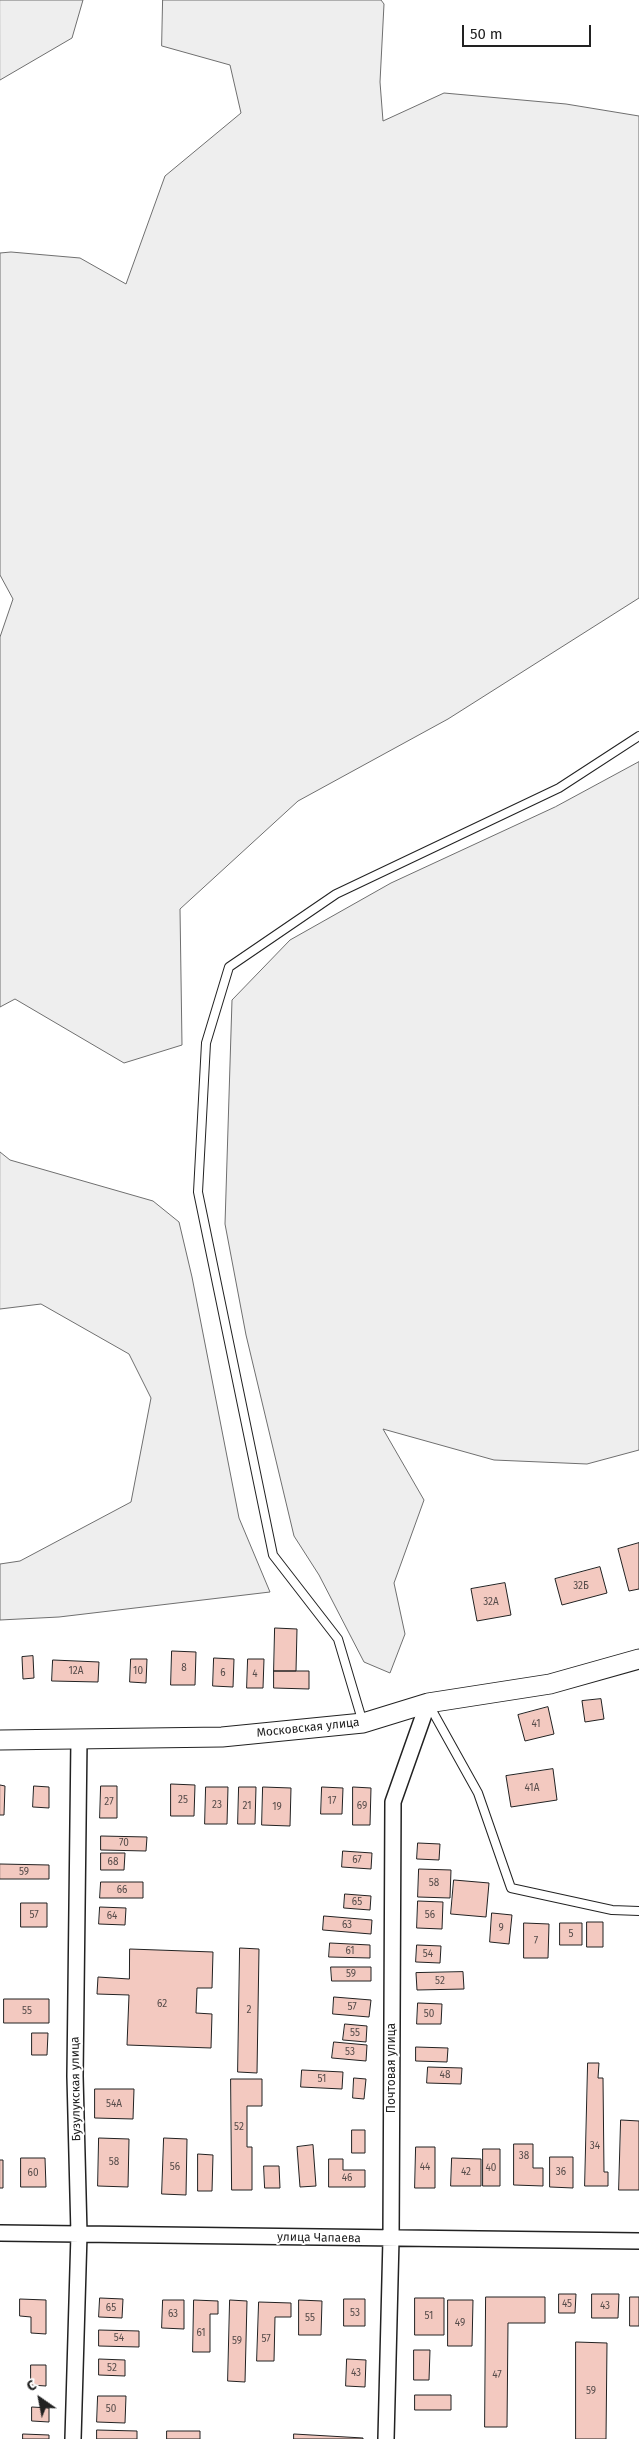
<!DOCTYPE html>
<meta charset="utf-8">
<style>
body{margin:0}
#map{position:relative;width:639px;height:2439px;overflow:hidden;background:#fff;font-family:"Fira Sans",sans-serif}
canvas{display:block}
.north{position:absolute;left:15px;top:2374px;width:50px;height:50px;-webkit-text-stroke:4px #fff;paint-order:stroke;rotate:327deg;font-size:14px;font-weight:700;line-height:20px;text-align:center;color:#222}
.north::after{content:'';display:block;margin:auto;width:18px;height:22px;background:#222;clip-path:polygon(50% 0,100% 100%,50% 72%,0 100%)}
.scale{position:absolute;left:462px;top:25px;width:129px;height:22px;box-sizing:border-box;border:2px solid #222;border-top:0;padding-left:6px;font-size:15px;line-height:18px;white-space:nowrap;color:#222;-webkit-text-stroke:4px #fff;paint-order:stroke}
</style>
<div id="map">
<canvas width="639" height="2439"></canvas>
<div class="north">С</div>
<div class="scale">50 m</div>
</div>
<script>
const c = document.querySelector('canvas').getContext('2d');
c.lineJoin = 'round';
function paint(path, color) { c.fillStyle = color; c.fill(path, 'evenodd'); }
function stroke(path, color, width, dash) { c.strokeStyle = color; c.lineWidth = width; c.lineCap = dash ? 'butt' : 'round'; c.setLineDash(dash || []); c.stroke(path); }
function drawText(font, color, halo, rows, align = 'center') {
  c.font = font + ' "Fira Sans",sans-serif'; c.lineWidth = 4; c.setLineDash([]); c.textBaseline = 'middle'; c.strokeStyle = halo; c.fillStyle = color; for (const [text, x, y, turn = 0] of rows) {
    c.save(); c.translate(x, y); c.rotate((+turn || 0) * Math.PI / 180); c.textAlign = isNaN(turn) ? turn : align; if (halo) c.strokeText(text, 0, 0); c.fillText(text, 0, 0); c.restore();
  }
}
const green = new Path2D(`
 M0 0H83L72 38 0 80Z
 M163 0H381L384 4 380 82 383 121 444 93 566 104 639 116V598L448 719 298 801 180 909 182 1045 124 1063 15 999 0 1007V637L13 599 0 575V253L11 252 80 258 126 284 165 176 241 113 230 65 162 46Z
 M639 762V1450L587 1464 494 1460 383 1429 424 1500 394 1583 405 1634 390 1673 364 1662 319 1575 294 1536 246 1335 225 1224 232 1000 290 940 391 883 555 807Z
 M0 1152 10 1160 153 1201 179 1222 192 1277 239 1518 270 1592 59 1617 0 1620V1564L20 1561 131 1502 151 1398 129 1354 41 1304 0 1309Z`);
const building = new Path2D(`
 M639 1543V1589L629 1591 618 1549Z
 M600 1567 607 1593 562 1605 555 1579Z
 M505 1583 511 1615 477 1621 471 1589Z
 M275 1628 297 1629 296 1671H274Z
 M172 1651 196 1652 195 1685H171Z
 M33 1656 34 1678 23 1679 22 1657Z
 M214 1658 234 1659 233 1687 213 1686Z
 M131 1659H147L146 1683 130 1682Z
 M248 1659H264L263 1688H247Z
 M53 1660 99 1662 98 1682 52 1681Z
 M274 1671H309V1689L274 1688Z
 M601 1699 604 1719 585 1722 582 1701Z
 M548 1707 554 1734 525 1741 518 1715Z
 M553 1769 557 1800 511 1807 506 1776Z
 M171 1784 195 1785 194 1816H171Z
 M0 1785 5 1786 4 1815H0Z
 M34 1786 49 1787V1808L33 1807Z
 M101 1786H117V1818H100Z
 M206 1787H228L227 1824H205Z
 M239 1787H256L255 1824H238Z
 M263 1787 291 1788 290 1826 262 1825Z
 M322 1787 343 1788 342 1814H321Z
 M353 1787 371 1788 370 1825H353Z
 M101 1836 147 1837 146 1851 101 1850Z
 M418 1843 440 1844 439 1860 417 1859Z
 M343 1851 372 1853 371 1869 342 1867Z
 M101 1853H125L124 1870H101Z
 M0 1864 49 1865V1879H0Z
 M419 1869 451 1870 450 1898 418 1897Z
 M454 1880 489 1883 486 1917 451 1914Z
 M101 1882H143V1898H100Z
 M345 1894 371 1896 370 1910 344 1908Z
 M418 1901 443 1902 442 1929 417 1928Z
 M21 1903H47V1927H21Z
 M100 1907 126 1908 125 1925 99 1924Z
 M492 1913 512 1915 509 1944 490 1942Z
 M324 1916 372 1920 371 1934 323 1930Z
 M587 1922H603V1947H587Z
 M524 1923 549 1924 548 1958H524Z
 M560 1923H582V1945H560Z
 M330 1943 370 1945V1958L329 1957Z
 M417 1945 441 1946 440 1963 416 1962Z
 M240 1948 259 1949 257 2073 238 2072Z
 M130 1949 213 1952 212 1988H197L196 2013 212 2014 211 2048 127 2045 129 1995 97 1994 98 1977 129 1979Z
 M331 1967H371V1981H332Z
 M463 1972 464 1989 417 1990 416 1973Z
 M334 1997 371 2000 369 2017 333 2014Z
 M4 1999H49V2023H4Z
 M418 2003 442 2004 441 2024H417Z
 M345 2024 367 2026 366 2042 343 2040Z
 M32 2033H48L47 2055H32Z
 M334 2042 367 2045 366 2061 332 2058Z
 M416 2047 448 2048 447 2062 416 2061Z
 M588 2063H599L598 2078H603L604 2172H608V2186H585Z
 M428 2067 462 2068 461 2084 427 2083Z
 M302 2070 343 2072 342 2089 301 2087Z
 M354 2078 366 2079 364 2099 353 2098Z
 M231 2079H262V2106H247V2147H252V2190H232Z
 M95 2089H134L133 2119 95 2118Z
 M621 2120 639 2121V2190H619Z
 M352 2130H365V2153H352Z
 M99 2138 129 2139 128 2187 98 2186Z
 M164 2138 187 2139 186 2195 162 2194Z
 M514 2144H533V2168H543V2186L514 2185Z
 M313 2145 316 2186 300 2187 297 2147Z
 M416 2147H435V2188H415Z
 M483 2149H500V2186H483Z
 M198 2154 213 2155 212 2191H198Z
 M550 2157H573V2188L550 2187Z
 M21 2158H45L46 2187H21Z
 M452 2158 481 2159V2186H451Z
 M329 2159H343V2170H365V2187H329Z
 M0 2160H3V2188H0Z
 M264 2166H279L280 2188H265Z
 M559 2294H576L575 2313H559Z
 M592 2294H619L618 2318H592Z
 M486 2297H545V2323H508L507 2427H485Z
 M630 2297H639V2326H630Z
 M100 2298 123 2299 122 2318 99 2317Z
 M415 2298H444V2335H415Z
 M20 2299 46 2300V2334L31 2333V2317L20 2316Z
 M344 2299H365V2326H344Z
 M163 2300H184V2329L162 2328Z
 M194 2300 218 2301V2314H210V2352H193Z
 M230 2300 247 2301 245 2382 228 2381Z
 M299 2300 322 2301 321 2335H299Z
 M448 2300H473L472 2346H448Z
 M259 2302 291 2303V2317H275L274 2361H257Z
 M99 2330 139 2331V2347L99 2346Z
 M576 2342 607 2343 606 2439H576Z
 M414 2350H430L429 2380H414Z
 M99 2359 125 2360V2376L99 2375Z
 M347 2359 366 2360 365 2387 346 2386Z
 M31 2365H46V2386L31 2385Z
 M415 2395H451V2410H415Z
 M98 2396H126L125 2423 97 2422Z
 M32 2407 49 2408V2422L32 2421Z
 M97 2430 137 2431V2439H97Z
 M167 2431H200V2439H167Z
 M23 2434 49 2435V2439H23Z
 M294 2434 363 2438V2439H294Z`);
const service = new Path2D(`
 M429 1705 478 1793 511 1888 612 1910 639 1911
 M363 1723 338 1639 273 1555 198 1192 206 1043 229 967 336 894 559 788 639 736`);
const minor = new Path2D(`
 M0 2233 639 2241
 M73 2439 79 2234 75 2076 79 1739
 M386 2439 391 2239 393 1802 428 1703`);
const tertiary = new Path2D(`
 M0 1740 222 1737 363 1723 428 1703 550 1684 639 1659`);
const numberNames = [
 ["32Б",581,1586],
 ["32А",491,1602],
 ["8",184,1668],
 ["12А",76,1671],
 ["10",138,1671],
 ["6",223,1673],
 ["4",255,1674],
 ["41",536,1724],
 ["41А",532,1788],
 ["25",183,1800],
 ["17",332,1801],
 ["27",109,1802],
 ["23",217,1805],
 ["21",247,1806],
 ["69",362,1806],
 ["19",277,1807],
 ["70",124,1843],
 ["67",357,1860],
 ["68",113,1862],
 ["59",24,1872],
 ["58",434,1883],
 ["66",122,1890],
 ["65",357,1902],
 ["57",34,1915],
 ["56",430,1915],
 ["64",112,1916],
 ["63",347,1925],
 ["9",501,1928],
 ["5",571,1934],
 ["7",536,1941],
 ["61",350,1951],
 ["54",428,1954],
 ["59",351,1974],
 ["52",440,1981],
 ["62",162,2004],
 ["57",352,2007],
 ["2",249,2010],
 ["55",27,2011],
 ["50",429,2014],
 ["55",355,2033],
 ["53",350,2052],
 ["48",445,2075],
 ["51",322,2079],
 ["54А",114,2104],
 ["52",239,2127],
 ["34",595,2146],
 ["38",524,2156],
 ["58",114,2162],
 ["56",175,2167],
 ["44",425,2167],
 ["40",491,2168],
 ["42",466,2172],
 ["36",561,2172],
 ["60",33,2173],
 ["46",347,2178],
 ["45",567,2304],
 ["43",605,2306],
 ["65",111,2308],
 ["53",355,2313],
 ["63",173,2314],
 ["51",429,2316],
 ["55",310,2318],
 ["49",460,2323],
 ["61",201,2333],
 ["54",119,2338],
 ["57",266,2339],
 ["59",237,2341],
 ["52",112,2368],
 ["43",356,2373],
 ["47",497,2375],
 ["59",591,2391],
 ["50",111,2409]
];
const streetNames = [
 ["Московская улица",308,1728,-6],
 ["Почтовая улица",392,2068,-90],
 ["Бузулукская улица",76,2089,-91],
 ["улица Чапаева",319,2238,1]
];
paint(green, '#eee');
stroke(green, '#6f6f6f', 1);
paint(building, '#f3c9c0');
stroke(building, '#222', 1);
stroke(service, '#222', 10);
stroke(minor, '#222', 18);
stroke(tertiary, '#222', 21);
stroke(service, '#fff', 8);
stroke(minor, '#fff', 15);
stroke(tertiary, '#fff', 19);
drawText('10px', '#564c4a', null, numberNames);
drawText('12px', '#222', '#fff', streetNames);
</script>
